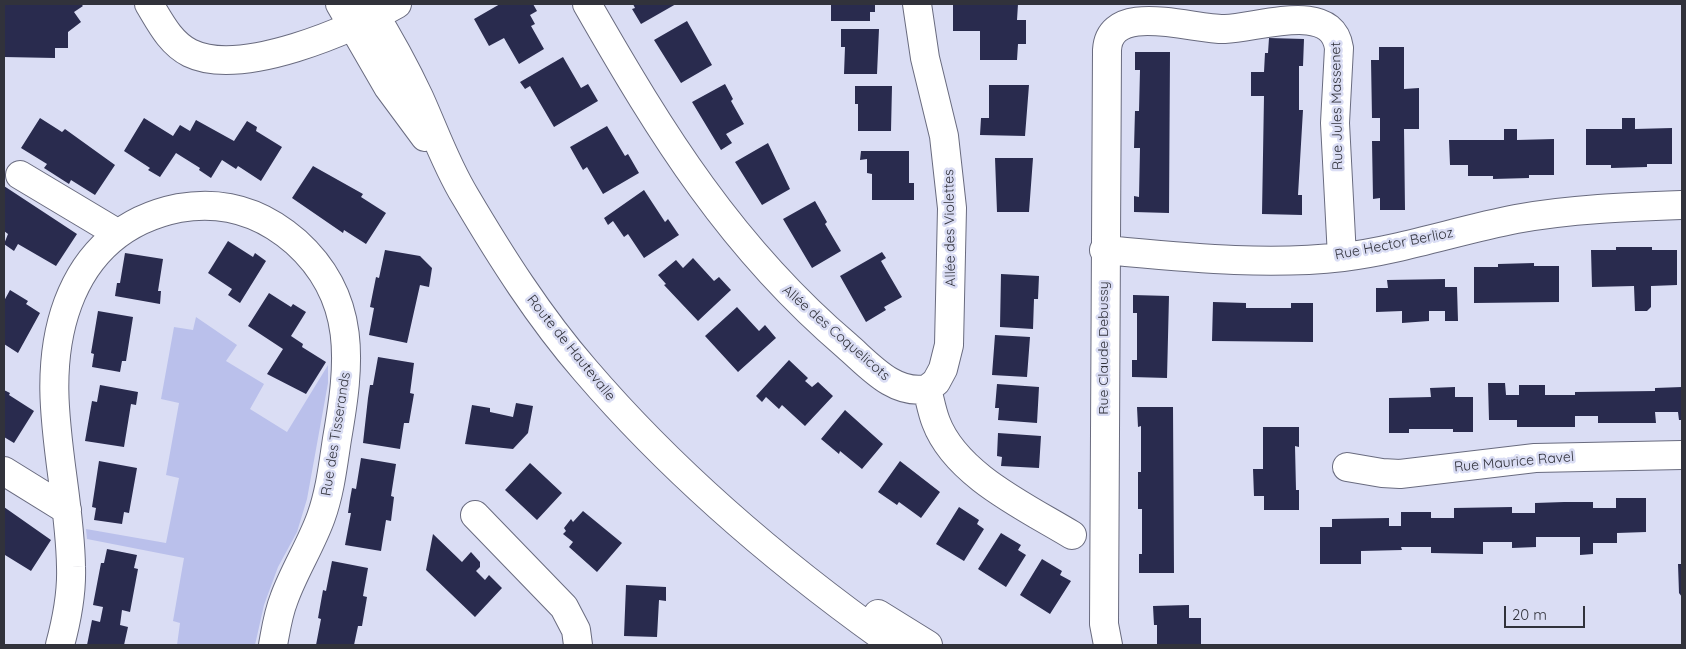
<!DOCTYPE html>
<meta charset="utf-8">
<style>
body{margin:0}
#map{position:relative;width:1686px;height:649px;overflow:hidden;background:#daddf4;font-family:Quicksand,sans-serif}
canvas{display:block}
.frame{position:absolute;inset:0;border:5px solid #31323b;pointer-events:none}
.scale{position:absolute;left:1504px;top:606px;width:81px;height:22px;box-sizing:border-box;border:2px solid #31323b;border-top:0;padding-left:6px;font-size:15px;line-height:18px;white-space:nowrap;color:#31323b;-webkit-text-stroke:4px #daddf4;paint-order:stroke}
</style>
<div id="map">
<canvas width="1686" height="649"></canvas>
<div class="frame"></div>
<div class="scale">20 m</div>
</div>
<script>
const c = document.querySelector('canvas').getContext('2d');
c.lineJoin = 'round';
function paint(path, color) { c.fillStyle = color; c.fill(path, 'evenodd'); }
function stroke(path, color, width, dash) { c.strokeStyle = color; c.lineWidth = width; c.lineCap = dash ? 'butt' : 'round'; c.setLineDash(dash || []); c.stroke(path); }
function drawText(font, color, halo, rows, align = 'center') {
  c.font = font + ' Quicksand,sans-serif'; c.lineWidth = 5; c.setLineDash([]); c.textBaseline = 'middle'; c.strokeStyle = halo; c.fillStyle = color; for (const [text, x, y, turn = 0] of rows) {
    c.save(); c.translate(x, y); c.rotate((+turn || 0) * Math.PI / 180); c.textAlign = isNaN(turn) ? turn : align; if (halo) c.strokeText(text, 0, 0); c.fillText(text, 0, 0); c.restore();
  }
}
const green = new Path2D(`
 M196 317 237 345 226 361 264 384 250 409 287 432 328 365V383L307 499 297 532 278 567 264 605 255 645H177L180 623 173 621 184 558 87 539 86 529 166 543 179 478 166 475 179 403 161 399 174 327 193 330Z`);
const building = new Path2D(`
 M5 4H81L83 6 74 12 81 22 68 32V48H55V58L4 57Z
 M500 4H533L537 11 530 15 535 24 531 26 544 49 519 64 504 38 489 46 474 19Z
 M633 4H676L641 24 632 9 635 8Z
 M831 4H875V12H870V21H831Z
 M953 4H1018L1017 20H1026V44H1018L1017 60H980V31H953Z
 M687 21 712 65 681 83 654 40Z
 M841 29H879L877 74H844L845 47H841Z
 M1269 38 1304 39 1303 66H1299V110H1303L1298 195H1302V215L1262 214 1264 96H1251V72H1264L1265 53H1268Z
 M1379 47H1404V89L1419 88V129H1404L1405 210H1380V198L1373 199 1372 141H1380V118H1372L1371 60H1379Z
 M1135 52H1170L1169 213 1134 212V196L1139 197 1140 148H1134L1135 111H1139L1140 70H1135Z
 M563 57 581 88 588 84 598 101 554 127 530 86 525 89 520 82Z
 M725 84 733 99 731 101 744 124 726 134 732 143 721 150 692 102Z
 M989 85H1029L1025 136 980 135 981 118H989Z
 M855 86H892L891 131H858V104H855Z
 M40 118 62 132 65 129 115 165 95 195 71 180 69 184 44 168 47 164 21 148Z
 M144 118 173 136 180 125 190 131 196 120 234 141 247 121 257 127 256 131 282 147 261 181 238 166 236 169 222 160 211 178 199 170 200 168 176 153 160 177 148 170 150 168 124 151Z
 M1622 118H1635V129L1672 128V164H1647V167L1611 168V165H1586V129H1622Z
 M607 126 625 156 628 154 639 173 603 194 587 167 583 170 570 147Z
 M1504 129H1517V140L1554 139V175H1529V178L1493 179V176H1468V165H1450L1449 140H1504Z
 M768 143 790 189 762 205 735 162Z
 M861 151H909V183H914V200H872V174L867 173V159L860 160Z
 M995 158H1033L1029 212H997Z
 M313 166 363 194 361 197 386 213 366 244 344 230 343 233 292 198Z
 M4 186 77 234 56 266 18 244 14 251 4 244 8 234 4 231Z
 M644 190 665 222 668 219 679 235 644 258 628 234 624 237 613 221 608 225 604 218Z
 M815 201 827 222 825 224 841 251 812 268 783 219Z
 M228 241 253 257 255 253 266 261 240 303 228 295 232 289 208 273Z
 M1616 247H1652V250H1677V285L1651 286V307L1647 311H1635L1634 286 1592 287 1591 250H1616Z
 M385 250 420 256 432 268 429 287 420 285 407 343 369 335 374 308 370 307 376 277 379 278Z
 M882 252 886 258 881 261 902 297 884 307 886 310 866 322 840 276Z
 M125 253 163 259 158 291H161L160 304 115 296 117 283H120Z
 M693 258 714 281 719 277 731 290 698 321 664 285 666 284 658 275 676 260 683 268Z
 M1534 263V266H1559V302L1474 303V267H1498V264Z
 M1001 274 1039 276 1038 299H1034L1033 329 1000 327Z
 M1445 279V287H1457L1458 321H1445V311H1429V321L1402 323V311L1376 312V288H1388L1387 280Z
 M10 290 28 301 26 304 40 313 18 353 4 344V301Z
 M269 293 291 307 293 304 306 312 291 336 303 344 302 347 326 362 306 394 267 374 283 349 248 326Z
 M1133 295 1169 296 1167 378 1132 377V360H1137V313H1133Z
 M1213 302 1246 303V308H1291V303H1313V342L1212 341Z
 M737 307 759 331 765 325 776 338 738 372 705 336Z
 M98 311 133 317 126 361H122L120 372 92 367 94 354 91 353Z
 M995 335 1030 337 1027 377 992 375Z
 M378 357 414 363 410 393 414 394 409 423H404L400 449 363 443 368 398 370 385H373Z
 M789 360 808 378 805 381 812 387 818 382 833 396 805 426 782 405 779 409 766 397 762 402 756 396Z
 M1488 383H1505L1506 395H1519V385H1545V395H1575V392L1655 391V388L1682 387V420H1679L1678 412H1655L1656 423H1598V416H1575V427H1517V420H1489Z
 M997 384 1039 387 1037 423 998 420 999 408H995Z
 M100 385 138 392 136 405 131 404 124 447 85 441 92 401 97 402Z
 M1455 387V397H1473V432H1453V429H1409V433H1389V398L1431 397 1430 388Z
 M4 390 10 393 9 395 34 411 14 443 4 437Z
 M516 403 533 406 528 433 513 449 465 444 472 405 490 408V412L513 417Z
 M1137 407H1173L1174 573H1139V554H1142V509H1138V472H1141V426L1138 427Z
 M845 410 883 444 862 469 840 451 839 454 821 439Z
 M1263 427H1299V447L1295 446 1296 490H1299V510H1264V496H1254L1253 469H1263Z
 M998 433 1041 436 1039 468 1001 466 1002 457 997 456Z
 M361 458 396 464 391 496 394 497 391 521 386 520 381 551 345 545 351 513H348L350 499 352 488 356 489Z
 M99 461 137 468 129 513 124 512 122 524 94 520 96 508 92 507Z
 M900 461 940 492 921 518 899 502 897 505 878 492Z
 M530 463 562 493 537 520 505 490Z
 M1616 498H1646V532L1617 533V543H1593V554L1580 555V537H1536V547L1512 548V542H1483V554L1431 553V547H1401L1402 550 1361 551V564H1320V527H1332V519L1389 518V526H1401V512H1431V518H1454V508L1512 507V513H1535V503L1564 502H1593V508H1616Z
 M4 507 51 540 31 571 5 555 4 558Z
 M959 507 979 520 977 524 984 529 964 561 936 544Z
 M583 511 622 543 597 572 569 547 573 542 563 534 566 531 564 528 571 519 573 522Z
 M1001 533 1021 545 1018 550 1026 555 1006 587 978 569Z
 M433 534 462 562 471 552 480 562V567L476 571 485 580 489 575 502 588 475 617 426 570Z
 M107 549 137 555 134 568 138 569 130 612 122 610 120 625 128 627 124 645H87L92 620 100 622 103 607 93 605 101 563H104Z
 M1042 559 1062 571 1060 575 1071 581 1050 614 1020 595Z
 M332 561 368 568 363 596 367 597 362 626H358L354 645H316L321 619 318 618 323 590 326 591Z
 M1678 564H1682V597L1679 593Z
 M626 585 666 587V601L659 600 657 637 624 636Z
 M1189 605V618H1201V645H1157V625H1154L1153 606Z`);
const minor = new Path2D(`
 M149 4C160 22 170 43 190 53 241 78 351 30 397 4
 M587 4C662 135 731 247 847 346 870 366 894 395 927 389 930 400 932 412 936 422 956 475 1026 507 1072 535
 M917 4 925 58 944 136 952 208 949 345 943 369 936 382 927 389
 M20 175 117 233
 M1104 250C1183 257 1264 266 1343 257 1401 250 1459 230 1516 219 1571 209 1627 207 1682 205
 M1347 467 1382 473 1400 474 1535 458 1682 455
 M4 471 67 510
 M475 515 564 607 576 630 578 645
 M60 645C67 619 72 594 71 567 70 479 36 389 68 303 87 252 124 219 179 208 224 200 262 212 296 242 358 298 350 364 337 439 333 465 330 492 321 517 311 545 294 571 284 599 278 614 276 629 273 645
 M1108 645 1104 624 1107 50C1110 0 1193 30 1225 29 1259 28 1332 0 1339 48L1335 123 1342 257`);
const major = new Path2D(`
 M340 4 388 87 425 137
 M368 4C386 33 404 65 419 97 434 130 446 165 465 196 501 257 539 317 585 370 675 475 781 565 894 645
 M878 614 928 645`);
const streetNames = [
 ["Rue Jules Massenet",1337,106,-91],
 ["Allée des Violettes",950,228,-91],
 ["Rue Hector Berlioz",1394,244,-11],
 ["Allée des Coquelicots",836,333,41],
 ["Route de Hautevalle",571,348,51],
 ["Rue Claude Debussy",1104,348,-90],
 ["Rue des Tisserands",336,434,-81],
 ["Rue Maurice Ravel",1514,462,-5]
];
paint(green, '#bac0eb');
paint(building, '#292b4e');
stroke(minor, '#696b7f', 30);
stroke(major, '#696b7f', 30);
stroke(minor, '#fff', 28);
stroke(major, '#fff', 28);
drawText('14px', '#31323b', '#daddf4', streetNames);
</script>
